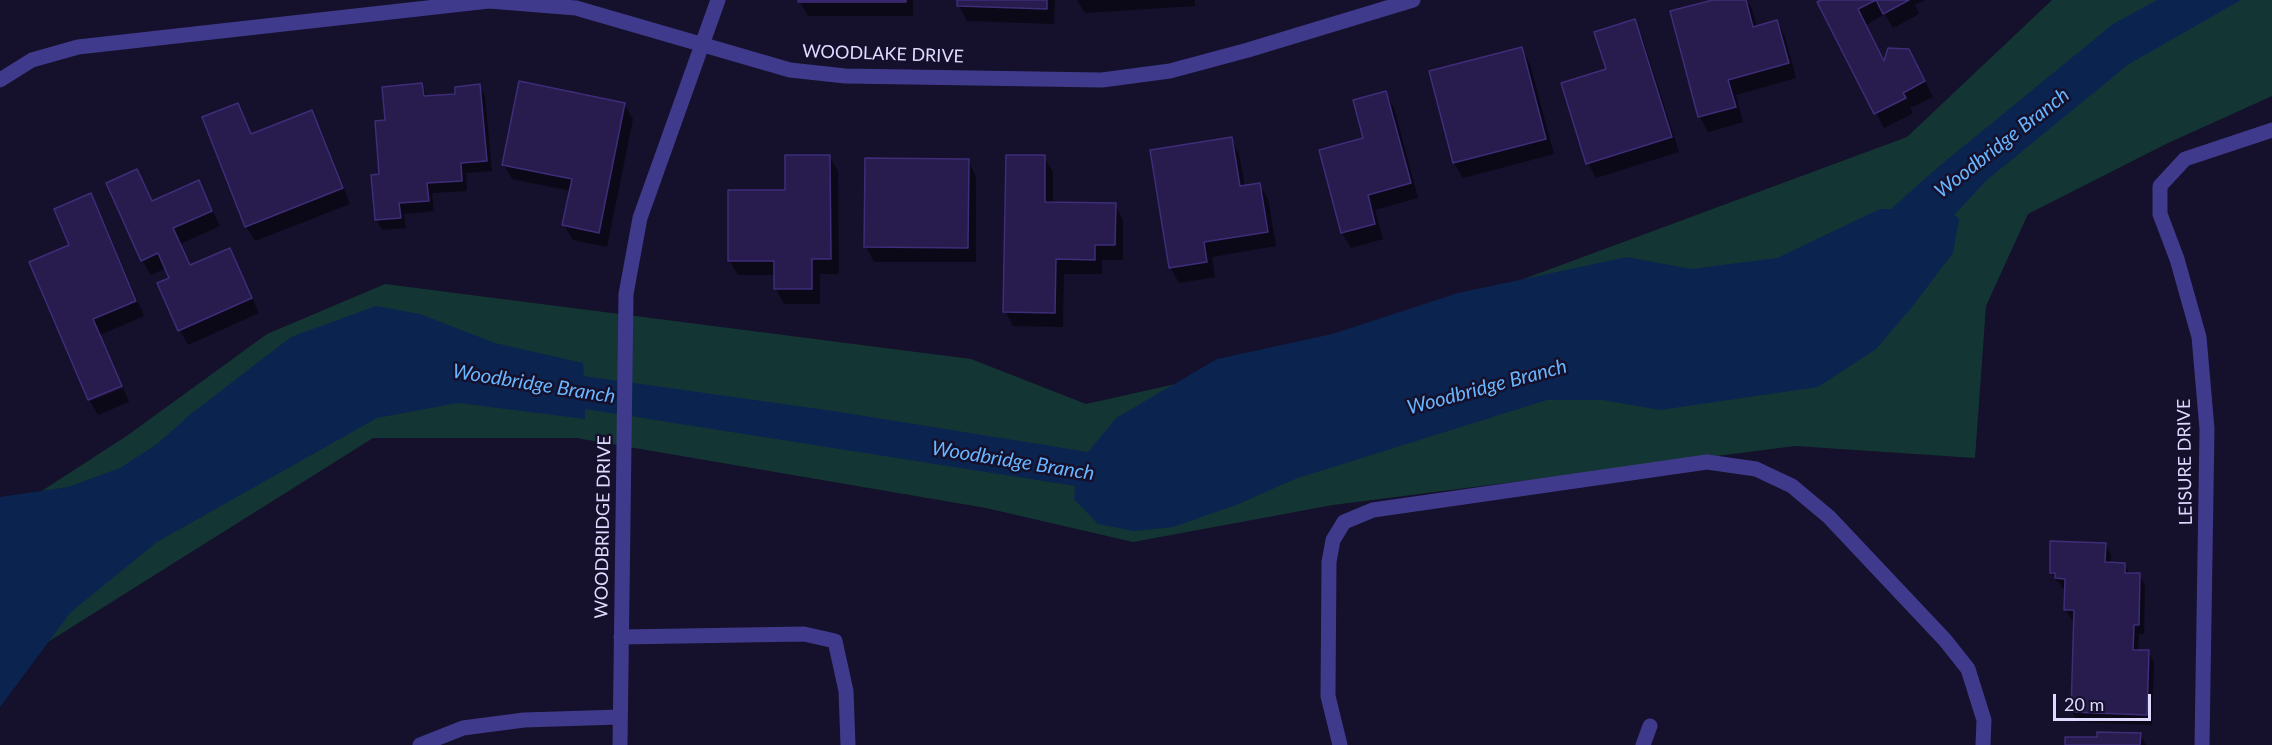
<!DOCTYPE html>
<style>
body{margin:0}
#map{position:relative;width:2272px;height:745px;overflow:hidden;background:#15102b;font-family:Lato,sans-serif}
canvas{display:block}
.scale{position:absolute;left:2053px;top:694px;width:98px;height:27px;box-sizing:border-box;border:3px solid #dfdaff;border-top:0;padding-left:8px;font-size:18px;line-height:21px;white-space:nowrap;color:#dfdaff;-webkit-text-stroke:4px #15102b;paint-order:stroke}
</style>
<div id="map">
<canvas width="2272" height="745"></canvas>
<div class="scale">20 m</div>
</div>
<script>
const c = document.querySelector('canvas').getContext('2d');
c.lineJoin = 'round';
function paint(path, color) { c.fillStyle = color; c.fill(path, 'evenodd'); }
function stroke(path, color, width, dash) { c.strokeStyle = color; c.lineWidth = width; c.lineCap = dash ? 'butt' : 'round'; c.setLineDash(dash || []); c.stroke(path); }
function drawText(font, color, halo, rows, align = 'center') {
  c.font = font + ' Lato,sans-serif'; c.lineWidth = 5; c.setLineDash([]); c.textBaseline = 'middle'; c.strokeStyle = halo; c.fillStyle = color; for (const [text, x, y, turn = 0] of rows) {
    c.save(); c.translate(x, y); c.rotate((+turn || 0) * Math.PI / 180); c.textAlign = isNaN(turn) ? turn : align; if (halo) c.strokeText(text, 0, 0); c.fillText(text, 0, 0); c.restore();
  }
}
const green = new Path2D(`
 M2052 0H2272V96L2166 144 2028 214 1986 306 1975 458 1795 446 1333 505 1133 542 986 508 576 438H373L48 642 0 518 128 435 267 334 385 284 971 359 1086 404 1337 348 1907 137Z`);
const water = new Path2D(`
 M2157 0H2241L2129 64 1987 180 1954 215 1959 219 1953 253 1912 307 1876 349 1818 387 1660 410 1603 400H1547L1295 479 1239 504 1173 527 1134 531 1098 524 1074 499 1075 486 585 409V419L458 403 377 418 157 542 71 612 0 707V497L68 487 120 468 157 444 192 413 291 337 376 306 420 314 495 343 583 363 584 376 840 412 1088 452 1116 418 1217 359 1332 334 1458 293 1627 257 1691 269 1777 258 1880 209H1891L1937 168 2113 24Z`);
const shadow = new Path2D(`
 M799 0H913V16H808Z
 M959 0H1055L1054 24 967 21 959 6Z
 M1077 0H1195V6L1085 13Z
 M1719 0H1747L1752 9 1757 27 1777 22 1785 37 1796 78 1736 95 1743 122 1708 132 1700 117 1672 12Z
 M1823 0H1925L1915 5 1919 14 1893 28 1885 14 1866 25 1885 63 1917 65 1933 97 1910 108 1913 113 1884 128 1819 3Z
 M1634 21 1642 36 1679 152 1596 178 1588 163 1608 70Z
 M1522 49 1530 64 1554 154 1463 178 1454 163 1431 72Z
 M421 85 428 97 457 95 479 86 485 96 492 171 466 173 467 191 432 193 434 211 404 214 406 228 382 230 376 219 386 122Z
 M1385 93 1394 108 1418 198 1375 210 1383 239 1351 248 1342 233 1321 151 1365 139Z
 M624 104 633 119 607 247 573 240 564 225 571 191 512 179 503 164Z
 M238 105 252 135 311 112 320 127 350 204 255 241 246 226Z
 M1231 139 1239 154 1245 187 1259 185 1268 199 1276 246 1212 257 1215 277 1179 283 1171 268 1152 152Z
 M829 156 838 171 839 274H820V304H784L776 289V275H738L729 260Z
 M1044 157 1053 172V204L1115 205 1123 220V260H1102V274H1064L1063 327 1013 326 1005 311Z
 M968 161 976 176V262H874L866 247Z
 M137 171 153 202 198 182 220 226 180 244 191 266 229 250 259 313 188 345 180 330 171 278 166 268 151 275 142 260Z
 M90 195 99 210 144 316 100 335 122 385 89 399 71 246Z
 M123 388 129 402 98 415 90 401Z
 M2105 544 2111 555V564H2124L2130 574 2139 575 2145 585 2144 634H2139L2138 652H2148L2154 662 2152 725 2078 722 2072 712 2075 620H2072L2066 610V588H2062L2059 582H2057L2051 572Z
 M2140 734 2146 745H2067L2098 739Z`);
const building = new Path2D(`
 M798 0H906V2H798Z
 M957 0H1047V9L957 6Z
 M1713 0H1746L1753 27 1777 20 1789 63 1728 80 1736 107 1698 117 1670 11Z
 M1821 0H1909L1883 14 1876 0 1858 9 1884 61 1888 48 1909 49 1925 81 1903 93 1906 98 1874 114 1817 2Z
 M1635 19 1672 137 1586 164 1561 83 1606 69 1594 32Z
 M1522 47 1546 139 1453 163 1429 71Z
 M519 81 625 103 599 233 562 225 572 179 502 165Z
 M422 83 424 96 455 94V87L480 84 487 161 461 163 462 181 427 183 429 201 399 203 401 218 375 220 371 175 379 174 375 121 385 120 382 87Z
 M1386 91 1411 183 1368 195 1375 224 1341 233 1319 150 1363 138 1353 100Z
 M238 103 251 134 312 110 343 188 245 227 202 117Z
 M1232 137 1240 186 1260 183 1268 232 1204 242 1207 262 1169 268 1150 150Z
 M785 155H830L831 259H812V289H774V261H728V190H785Z
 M1006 155H1045V202L1116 203 1115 245H1095V260L1056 259 1055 313 1003 312Z
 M865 158 969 159 968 248 864 247Z
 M137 169 152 201 199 180 212 211 173 228 190 265 230 248 252 298 178 331 157 283 169 278 158 253 141 261 106 183Z
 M91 193 136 301 93 319 122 386 88 400 29 262 69 245 54 209Z
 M2050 541 2106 543 2105 562 2125 563V573H2140L2139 625H2134L2133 650H2149L2147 715 2071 712 2074 610H2064L2065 579 2055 578V573H2050Z
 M2097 732 2141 733 2140 745H2065V737H2097Z`);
const minor = new Path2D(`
 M0 80 32 60 78 47 489 1 576 8 790 70 845 76 1102 80 1170 71 1248 50 1413 0
 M621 637 804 634 835 641 846 691 848 745
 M420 745 463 728 524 720 620 717
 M620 745 626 294 640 218 718 0
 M1340 745 1328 696 1329 562 1333 540 1344 522 1373 510 1707 462 1756 469 1792 486 1829 517 1945 640 1968 669 1984 720 1983 745
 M1643 745 1650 726
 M2202 745 2207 429 2199 337 2177 259 2160 214V186L2185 159 2272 130`);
const streetNames = [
 ["WOODLAKE DRIVE",883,54,2],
 ["LEISURE DRIVE",2185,462,-91],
 ["WOODBRIDGE DRIVE",603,527,-89]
];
const waterNames = [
 ["Woodbridge Branch",2002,143,-38],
 ["Woodbridge Branch",534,384,9],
 ["Woodbridge Branch",1487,387,-15],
 ["Woodbridge Branch",1013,461,9]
];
paint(green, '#133635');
paint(water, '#0b234f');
paint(shadow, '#0007');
paint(building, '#271c4d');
stroke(building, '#3e2d79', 1.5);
stroke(minor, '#3f3a8b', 15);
drawText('18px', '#dfdaff', '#15102b', streetNames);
drawText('italic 20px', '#68b6ff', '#15102b', waterNames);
</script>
